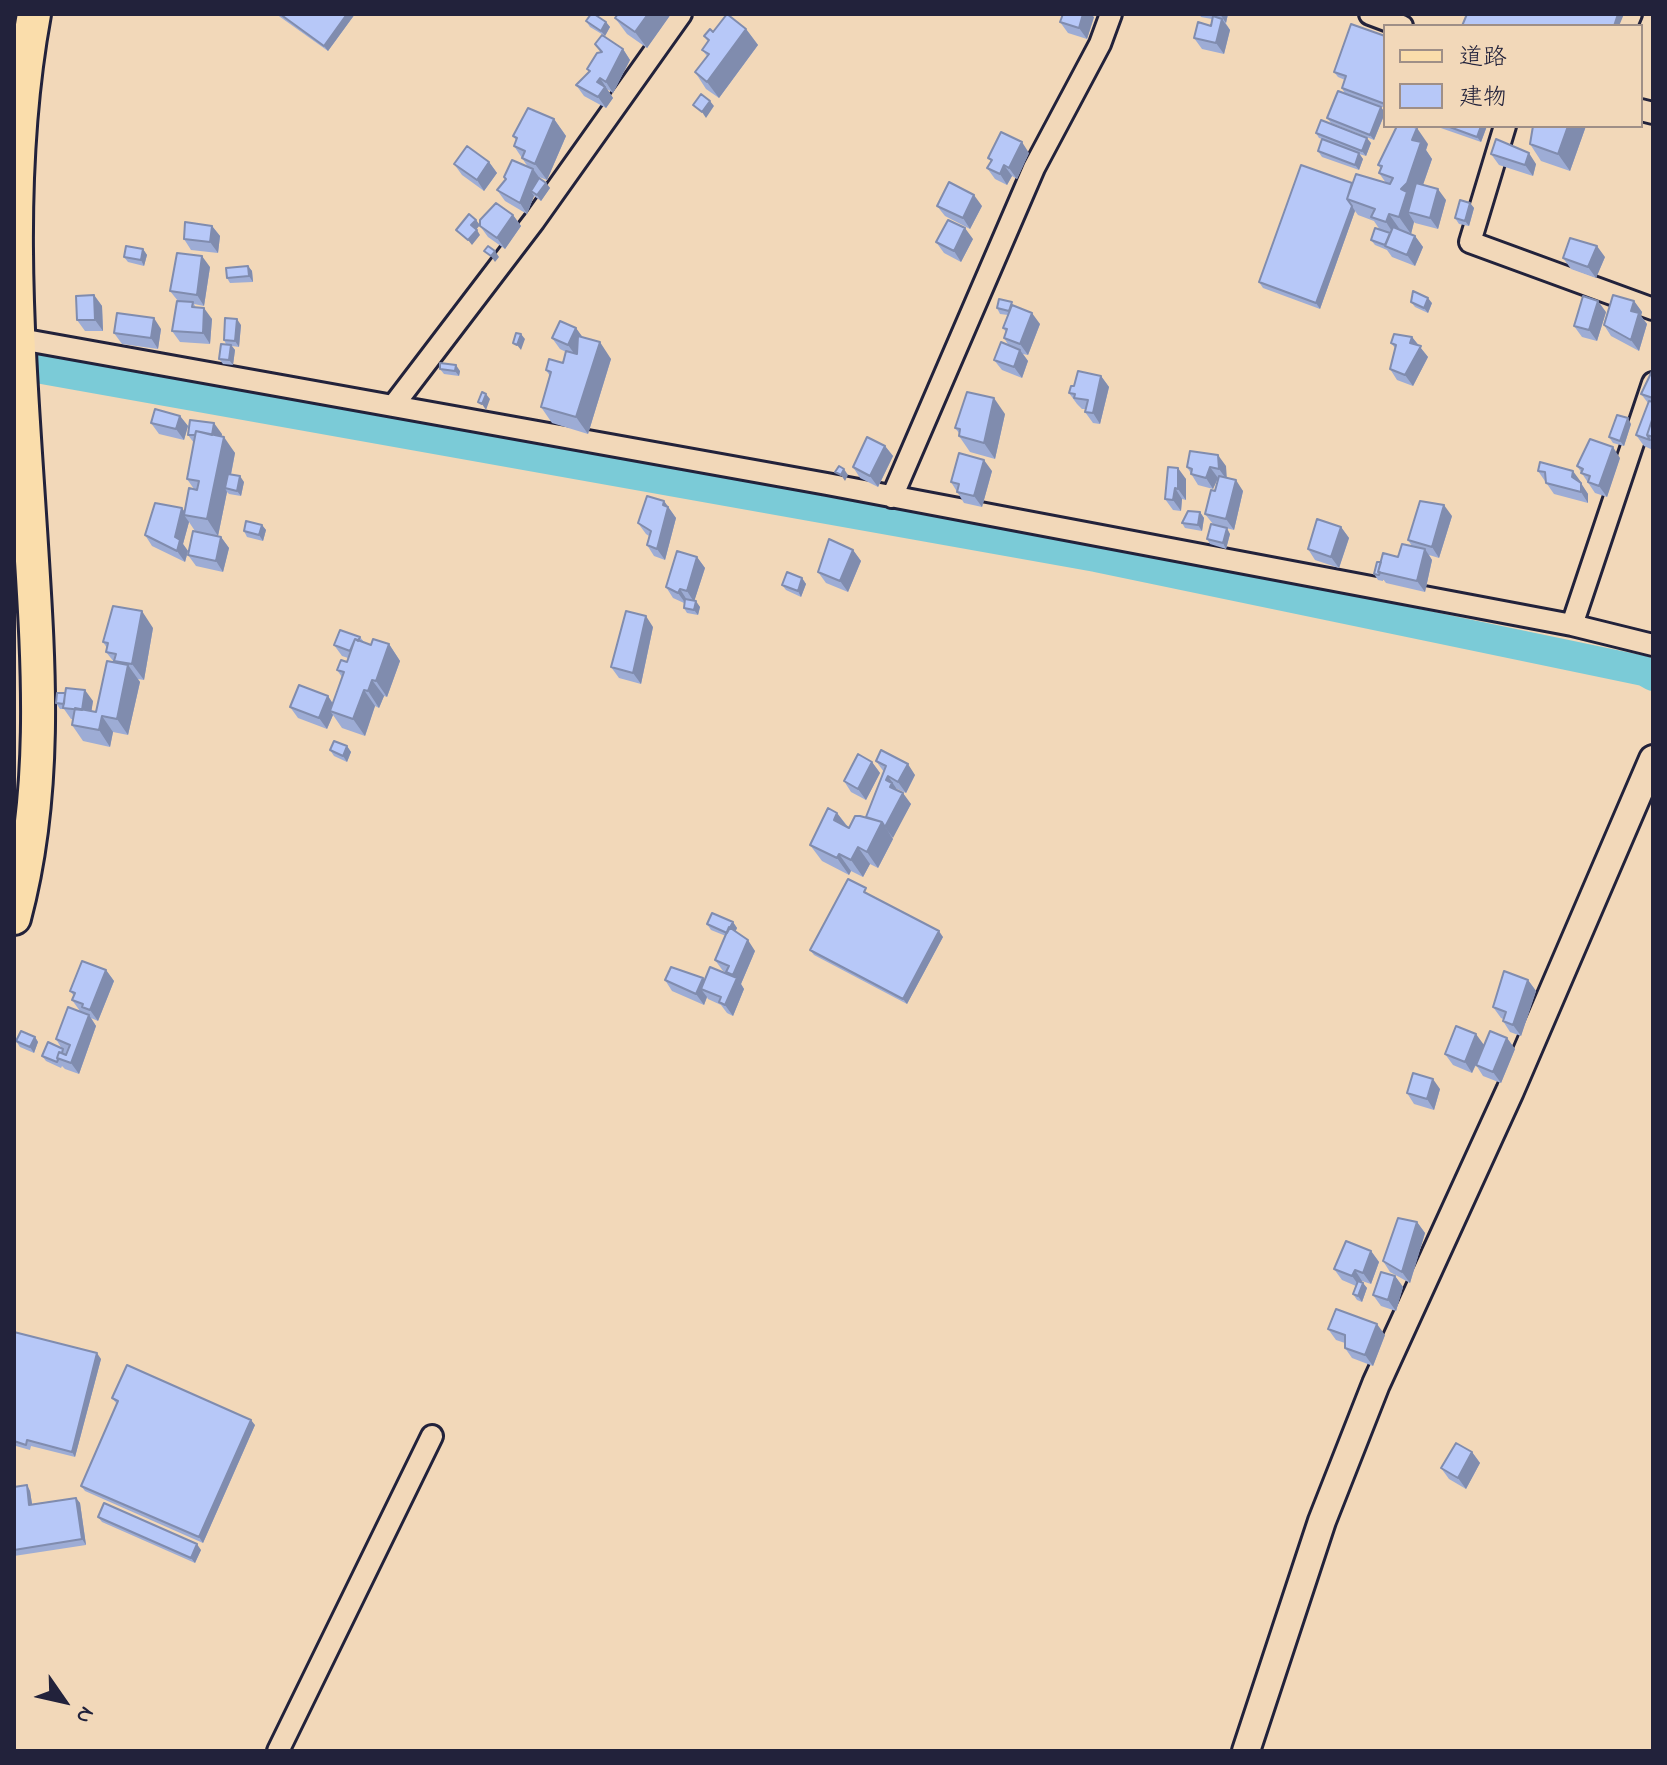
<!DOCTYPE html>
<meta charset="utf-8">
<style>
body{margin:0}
#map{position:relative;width:1667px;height:1765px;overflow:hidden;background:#f2d8b9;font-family:"Indie Flower","Klee One",sans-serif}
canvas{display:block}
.frame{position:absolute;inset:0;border:16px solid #22223b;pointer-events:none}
.legend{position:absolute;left:1383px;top:24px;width:260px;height:104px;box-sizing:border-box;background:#f2d8b9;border:2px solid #9f8f87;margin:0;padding:10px 14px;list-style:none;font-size:24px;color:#22223b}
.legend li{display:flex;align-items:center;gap:16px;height:40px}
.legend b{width:40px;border:2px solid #9f8f87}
.north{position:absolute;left:24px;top:1661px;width:80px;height:80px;-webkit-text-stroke:6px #f2d8b9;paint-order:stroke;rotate:124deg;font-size:22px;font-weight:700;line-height:32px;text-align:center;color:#22223b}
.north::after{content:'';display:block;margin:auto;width:28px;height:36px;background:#22223b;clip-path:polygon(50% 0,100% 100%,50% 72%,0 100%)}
</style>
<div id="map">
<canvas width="1667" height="1765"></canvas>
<div class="frame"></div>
<ul class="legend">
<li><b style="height:10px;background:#faddab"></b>道路</li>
<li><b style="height:22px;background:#b7c8f8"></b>建物</li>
</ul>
<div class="north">N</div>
</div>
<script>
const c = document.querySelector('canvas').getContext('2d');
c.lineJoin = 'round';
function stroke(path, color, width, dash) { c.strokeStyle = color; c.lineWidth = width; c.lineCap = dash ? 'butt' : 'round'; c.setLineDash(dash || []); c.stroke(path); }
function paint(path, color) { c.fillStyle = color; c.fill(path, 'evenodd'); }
const river = new Path2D(`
 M14 364 1096 557 1644 671 1653 676`);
const minor = new Path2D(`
 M1370 14 1402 26
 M1626 26 1631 14
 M1641 110 1653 113
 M1505 126 1470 242 1653 309
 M20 339 827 484 1572 625 1653 645
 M393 406 534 221 681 14
 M892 497 1034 168 1100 44 1111 14
 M1572 625 1653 383
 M278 1751 432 1436`);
const tertiary = new Path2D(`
 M1246 1751 1322 1521 1376 1384 1510 1091 1653 759`);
const primary = new Path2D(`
 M14 918C47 795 39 670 31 545 20 368 2 189 34 14`);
const wall = new Path2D(`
 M276 14H355L328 51Z
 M618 14H671L647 48 627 34 615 18Z
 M1199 14H1228L1226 23 1225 22 1230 30 1224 54 1202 49 1194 38 1211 26 1212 19 1201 17Z
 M1094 17 1087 39 1068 33 1060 22Z
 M586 21 606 22 610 27 605 36 590 27Z
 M746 29 758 45 719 98 706 89 695 72 707 56 702 50 708 42 704 36 713 32Z
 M1385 36V108L1357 98 1381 107 1385 113 1374 140 1331 123 1327 118 1345 94 1342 88 1345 80 1338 77 1334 72Z
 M595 44 623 49 630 60 613 93 607 89 613 98 606 108 584 96 576 85 589 72 587 69 601 52Z
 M554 119 566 136 547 180 539 177 546 183 550 188 541 201 534 196 527 214 505 201 497 190 506 180 504 177 528 167 514 146 516 140 513 136Z
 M1435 126H1487L1481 142Z
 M1533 126H1586L1570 171 1541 161 1530 144Z
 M1316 133 1371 143 1366 156 1359 154 1363 159 1359 170 1322 157 1318 151 1322 139 1319 138Z
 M1428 144 1426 150 1432 159 1423 185 1446 200 1438 229 1415 223 1414 222 1411 234 1415 236 1423 247 1415 266 1392 257 1387 250 1375 245 1371 240 1380 230 1374 221 1358 215 1355 211 1320 309 1263 288 1259 282 1352 183H1386L1379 173 1381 169 1378 165Z
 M1029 153 1017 179 1012 176 1007 185 995 179 987 168 991 161 988 158Z
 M1491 154 1536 164 1533 176 1499 165Z
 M489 162 497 173 484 191 462 175 454 164Z
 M1470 203 1474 208 1469 226 1459 224 1455 218Z
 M937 206H982L970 229 945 216Z
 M513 215 521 226 505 249 488 237 480 226Z
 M212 226 220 236 218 253 191 250 184 239Z
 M973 239 961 262 944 253 936 242Z
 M143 249 147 255 144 266 128 262 124 257Z
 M1605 257 1596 278 1571 269 1563 258Z
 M248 266 252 271 253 282 230 283 227 278Z
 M210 267 204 306 194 304 196 308 212 319 210 344 180 342 172 331 178 301 170 291Z
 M94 295 102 306 103 331H85L77 320Z
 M1634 301 1642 312 1641 316 1647 324 1639 351 1611 336 1604 325Z
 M1411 302 1432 303 1428 313 1415 307Z
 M1014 306 1040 324 1028 355 1023 354 1028 361 1022 378 1002 370 994 360 1009 346 1004 338 1006 332 1003 328 1008 315 1000 314 997 308Z
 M1606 312 1597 341 1582 337 1574 326Z
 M241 325 239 347 232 346 235 350 233 365 223 364 219 359 226 344 224 340Z
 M576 328 582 337 611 359 588 434 552 423 541 407 550 376 546 370 563 363 566 352 560 349 552 338Z
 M161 329 158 349 122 344 114 333Z
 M1412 337 1428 357 1413 386 1397 380 1390 369 1395 348 1391 343Z
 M440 369 460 371 459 376 444 374Z
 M1653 369V450L1644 446 1636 435 1648 403 1641 394Z
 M1101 376 1109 387 1100 424 1093 423 1085 412 1086 409H1082L1077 404 1069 393 1074 386Z
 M1005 414 995 459 970 452 959 436V433L955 428Z
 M180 416 188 426 184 440 159 434 151 423Z
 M1631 424 1624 446 1613 443 1609 437Z
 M222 434 221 436 235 453 231 475 244 482 241 496 229 494 227 492 218 536 221 537 229 548 223 572 196 566 188 555 195 531 189 522 183 544 188 551 185 562 152 546 145 535 182 508 184 512 194 489 187 479 194 443 188 435Z
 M885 446 893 456 878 487 860 478 853 467Z
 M1620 458 1607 497 1595 493 1577 466Z
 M1226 466V478L1243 491 1234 530 1218 526 1230 534 1226 549 1210 544 1207 539 1213 524 1205 514 1215 491 1218 478 1213 489 1198 485 1187 467Z
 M1168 467 1186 479V500L1182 499 1181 511 1173 510 1165 499Z
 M992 471 982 507 964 503 951 482Z
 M1538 471 1581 482 1580 483 1588 494V503L1554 494Z
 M664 501 676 518 665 560 654 556 647 545 649 536 646 534 638 523Z
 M1200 512 1204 518 1202 531 1185 528 1182 523Z
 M1452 516 1439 558 1429 555 1432 560 1425 592 1386 583 1383 579V581L1378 580 1374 574 1381 562 1398 557 1412 546 1408 540Z
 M262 525 266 530 263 541 247 537 244 531Z
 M1341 527 1349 538 1339 568 1315 560 1308 549Z
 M853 550 861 561 848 592 826 583 818 572Z
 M697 557 705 568 694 601 700 607 698 615 687 613 684 608V603L673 598 666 587Z
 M802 578 806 584 801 597 786 590 782 585Z
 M653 627 641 684 619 678 611 667Z
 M153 628 144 680 138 679 140 682 128 735 113 732 110 747 83 741 72 725 73 719H71L64 709H60L56 703 93 701 91 712H96L114 662 106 652 107 648 103 642Z
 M360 637 364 642 371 645 389 644 400 661 387 697 384 696 379 708 375 706 365 736 342 728 333 715 327 729 298 718 290 707 328 696 333 704 342 677 337 670 347 662 348 658 342 656 334 645Z
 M347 746 351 752 347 762 334 756 330 750Z
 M876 761 915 775 906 793 895 788 911 804 892 837 893 839 878 868 870 864 863 877 851 871 849 875 822 861 810 845 837 813 849 828 866 818 884 772Z
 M872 762 880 773 866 800 851 792 844 781Z
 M870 894V895L943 937 907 1004 814 955 810 950Z
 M733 922 737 928 735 932 755 951 741 984 744 989 733 1016 727 1013 721 1005 708 999 707 997 704 1005 672 991 665 980 703 978 704 980 728 974 723 971 715 960 726 936 711 930 707 924Z
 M106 970 114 981 98 1021 91 1018 96 1026 79 1074 65 1069 62 1066 61 1068 46 1061 42 1056 62 1049 56 1039 87 1015 80 1011 72 1000 74 996 70 991Z
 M1528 980 1536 991 1521 1036 1510 1032 1503 1021V1019L1501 1018 1493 1007Z
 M35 1037 38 1042 34 1053 20 1047 16 1041Z
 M1507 1038 1515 1049 1501 1083 1483 1076 1476 1065 1472 1073 1453 1065 1445 1054Z
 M1440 1089 1434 1110 1414 1104 1407 1093Z
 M1417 1222 1425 1233 1410 1283 1390 1272 1383 1261Z
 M1371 1251 1379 1262 1371 1284 1362 1281V1282L1367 1288 1362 1302 1357 1300 1353 1294 1356 1286 1342 1280 1334 1269Z
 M1395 1276 1403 1287 1396 1311 1381 1306 1373 1295Z
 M1328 1329 1385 1335 1373 1366 1352 1358 1345 1348V1343L1336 1340Z
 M14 1332 101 1359 75 1457 31 1446 30 1450 16 1446 14 1444Z
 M112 1398 255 1425 203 1543 85 1491 81 1486 117 1404Z
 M1472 1452 1480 1463 1466 1489 1449 1479 1441 1468Z
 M27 1485 30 1491 32 1504 76 1498 80 1503 86 1545 14 1556V1487Z
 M98 1517 201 1550 195 1563 102 1522Z`);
const shadedWall = new Path2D(`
 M347 14H355L328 51 324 46Z
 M648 14H671L647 48 635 32Z
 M1083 14H1091L1094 17 1087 39 1079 28Z
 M1220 14H1228L1226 23Z
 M1618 14H1624L1619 26H1614Z
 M1222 19 1230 30 1224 54 1216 43Z
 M606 22 610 27 605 36 601 31Z
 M746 29 758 45 719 98 707 82Z
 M623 49 630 60 613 93 606 82Z
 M600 78 613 98 606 108 598 97 597 82Z
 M710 101 714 106 706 118 702 112Z
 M1381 107 1385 113 1374 140 1370 135Z
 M554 119 566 136 547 180 535 164Z
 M1481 126H1487L1481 142 1477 137Z
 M1568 126H1586L1570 171 1558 154Z
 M1417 128 1428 144 1426 150 1432 159 1418 199 1408 212 1414 222 1411 234 1399 217 1401 189 1412 140Z
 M1367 138 1371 143 1366 156 1362 151Z
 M1022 142 1029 153 1017 179 1009 168Z
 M1359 153 1363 159 1359 170 1355 165Z
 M1529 153 1536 164 1533 176 1525 165Z
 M489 162 497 173 484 191 477 180Z
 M1004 165 1012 176 1007 185 1000 174Z
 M533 169 541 180 531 191 534 196 527 214 520 203Z
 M546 183 550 188 541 201 537 195Z
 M1438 189 1446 200 1438 229 1430 218Z
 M974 195 982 206 970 229 963 218Z
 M1470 203 1474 208 1469 226 1465 221Z
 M1352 206 1355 211 1320 309 1316 303Z
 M1389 214 1401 231 1397 239 1386 222Z
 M513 215 521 226 505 249 497 238Z
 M476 220 480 225 475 231 471 225Z
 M212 226 220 236 218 253 210 242Z
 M965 228 973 239 961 262 954 251Z
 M477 230 480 235 472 245 468 240Z
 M1415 236 1423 247 1415 266 1407 255Z
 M1597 246 1605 257 1596 278 1588 267Z
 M143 249 147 255 144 266 141 260Z
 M495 251 499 257 495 262 491 256Z
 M202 256 210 267 204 306 197 295Z
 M248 266 252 271 253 282 249 276Z
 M94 295 102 306 103 331 95 320Z
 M1428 298 1432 303 1428 313 1424 308Z
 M1598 301 1606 312 1597 341 1589 330Z
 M1634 301 1642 312 1641 316 1647 324 1639 351 1631 340V311Z
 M204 308 212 319 210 344 203 333Z
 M1032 313 1040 324 1028 355 1020 344Z
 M154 318 161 329 158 349 151 338Z
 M237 319 241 325 239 347 235 341Z
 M576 328 584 339 576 356 568 345Z
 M521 334 525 339 521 350 517 345Z
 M1412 337 1428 357 1413 386 1405 375Z
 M600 342 611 359 588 434 576 417Z
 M231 345 235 350 233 365 229 360Z
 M1020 350 1028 361 1022 378 1014 367Z
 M456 365 460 371 459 376 455 371Z
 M1101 376 1109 387 1100 424 1093 413Z
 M486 394 490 399 486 410 482 404Z
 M994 398 1005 414 995 459 984 443Z
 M180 416 188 426 184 440 176 429Z
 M1628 418 1631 424 1624 446 1620 441Z
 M214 423 222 434 220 448 212 438Z
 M224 437 235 453 228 489 225 488 227 492 218 536 207 519Z
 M885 446 893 456 878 487 870 476Z
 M1613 447 1620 458 1607 497 1599 486Z
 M1218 455 1226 466 1227 480 1219 469Z
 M984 460 992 471 982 507 974 496Z
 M1210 467 1218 478 1213 489 1206 478Z
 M1178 468 1186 479V500L1178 489Z
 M844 469 848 475 845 481 841 475Z
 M1573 471 1581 482 1579 488 1572 477Z
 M240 476 244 482 241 496 237 491Z
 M1236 480 1243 491 1234 530 1226 519Z
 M1581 483 1588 494V503L1581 492Z
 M1175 488 1182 499 1181 511 1173 500Z
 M664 501 676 518 665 560 657 549Z
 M1444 505 1452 516 1439 558 1432 547Z
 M182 508 187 515H184L189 522 183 544 188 551 185 562 177 551 175 537Z
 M1200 512 1204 518 1202 531 1198 525Z
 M262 525 266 530 263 541 259 535Z
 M1341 527 1349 538 1339 568 1331 557Z
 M1227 528 1230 534 1226 549 1223 543Z
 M221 537 229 548 223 572 216 561Z
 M1425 549 1432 560 1425 592 1417 581Z
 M853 550 861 561 848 592 840 581Z
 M697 557 705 568 694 602 687 591Z
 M802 578 806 584 801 597 798 591Z
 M680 589 687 600 686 604 678 593Z
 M696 601 700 607 698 615 694 610Z
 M142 611 153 628 144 680 132 664Z
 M646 616 653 627 641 684 633 673Z
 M389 644 400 661 387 697 376 681Z
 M128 665 140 682 128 735 117 719Z
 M372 680 384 696 379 708 368 691Z
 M85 690 93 701 90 721 82 710Z
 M364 690 375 706 365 736 353 719Z
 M328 696 335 707 330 711 333 715 327 729 319 718Z
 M102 716 113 732 110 747 99 730Z
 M347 746 351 752 347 762 343 756Z
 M872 762 880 773 866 800 858 789Z
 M908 764 915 775 906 793 898 782Z
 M888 776 900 794 898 798 886 780Z
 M903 793 911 804 893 838 885 827Z
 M837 813 849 829 834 820Z
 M882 822 893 839 878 868 867 852Z
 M858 847 870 864 863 877 851 860Z
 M839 854 851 871 849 875 837 858Z
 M733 922 737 928 732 939 728 933Z
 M939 931 943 937 907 1004 903 999Z
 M748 940 755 951 741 984 744 989 733 1016 725 1005 736 980 733 975Z
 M106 970 114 981 98 1021 90 1010Z
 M703 978 711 988 701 989 707 997 704 1005 696 994Z
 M1528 980 1536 991 1521 1036 1513 1025Z
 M89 1015 96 1026 79 1074 71 1063Z
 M1476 1034 1484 1045 1472 1073 1465 1062Z
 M35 1037 38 1042 34 1053 30 1047Z
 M1507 1038 1515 1049 1501 1083 1493 1072Z
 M1433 1079 1440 1089 1434 1110 1427 1099Z
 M1417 1222 1425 1233 1410 1283 1402 1272Z
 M1371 1251 1379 1262 1371 1284 1363 1273Z
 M1355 1270 1362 1281 1360 1287 1352 1276Z
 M1395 1276 1403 1287 1396 1311 1388 1300Z
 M1363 1283 1367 1288 1362 1302 1358 1296Z
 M1377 1324 1385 1335 1373 1366 1365 1355Z
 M97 1353 101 1359 75 1457 72 1452Z
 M251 1420 255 1425 203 1543 199 1537Z
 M1472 1452 1480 1463 1466 1489 1458 1478Z
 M27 1485 30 1491 33 1510 29 1505Z
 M76 1498 80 1503 86 1545 82 1539Z
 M197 1544 201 1550 195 1563 191 1558Z`);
const building = new Path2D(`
 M280 14H347L324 46Z
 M591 14H594L606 22 601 31 586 21Z
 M618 14H648L635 32 615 18Z
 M727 14 746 29 707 82 695 72 709 54 702 50 709 40 704 36 710 29 713 32Z
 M1063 14H1083L1079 28 1060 22Z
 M1467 14H1618L1614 26H1462Z
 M1213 16 1222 19 1216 43 1194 38 1198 22 1211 26Z
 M1351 24 1385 36V104L1342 88 1346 76 1334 72Z
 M602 35 623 49 606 82 600 78 597 82 605 87 598 97 576 85 590 71 587 69 597 53 602 52 595 44Z
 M1338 91 1381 107 1370 135 1327 118Z
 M701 94 710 101 702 112 693 105Z
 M528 108 554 119 535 164 522 158 525 151 514 146 517 138 513 136Z
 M1321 120 1367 138 1362 151 1316 133Z
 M1397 126H1412L1417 128 1412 140 1421 142 1407 183 1401 189 1407 192 1399 217 1389 214 1386 222 1371 217 1375 209 1347 199 1356 174 1390 184 1393 178 1379 173 1382 166 1378 165Z
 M1447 126H1481L1477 137Z
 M1533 126H1568L1558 154 1530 144Z
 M1001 132 1022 142 1009 168 1004 165 1000 174 987 168 992 160 988 158Z
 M1322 139 1359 153 1355 165 1318 151Z
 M1496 139 1529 153 1525 165 1491 154Z
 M467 146 489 162 477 180 454 164Z
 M512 160 533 169 520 203 497 190 506 179 504 177Z
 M1301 165 1352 183 1347 199 1352 206 1316 303 1259 282Z
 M539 178 546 183 537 195 531 191Z
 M949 182 974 195 963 218 937 206Z
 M1416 183 1438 189 1430 218 1408 212Z
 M1460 200 1470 203 1465 221 1455 218Z
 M496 203 513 215 497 238 480 226V220Z
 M469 214 476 220 471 225 477 230 468 240 456 230Z
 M948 220 965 228 954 251 936 242Z
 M185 222 212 226 210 242 184 239Z
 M1393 227 1415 236 1407 255 1385 246Z
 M1375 228 1390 233 1385 245 1371 240Z
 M1570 238 1597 246 1588 267 1563 258Z
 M126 246 143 249 141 260 124 257Z
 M488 246 495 251 491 256 484 251Z
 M177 253 202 256 197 295 170 291Z
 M248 266 249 276 227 278 226 268Z
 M1413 291 1428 298 1424 308 1411 302Z
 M94 295 95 320H77L76 296Z
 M1613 295 1634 301 1631 311 1639 313 1631 340 1604 325Z
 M1583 296 1598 301 1589 330 1574 326Z
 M999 299 1012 302 1009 311 997 308Z
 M177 301 193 302 192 307 204 308 203 333 172 331Z
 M1012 305 1032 313 1020 344 1004 338 1007 329 1003 328Z
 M117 313 154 318 151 338 114 333Z
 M225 318 237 319 235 341 224 340Z
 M560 321 576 328 568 345 552 338Z
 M516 333 521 334 517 345 513 343Z
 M1394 334 1412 337 1410 343 1421 346 1405 375 1390 369 1396 345 1391 343Z
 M578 336 600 342 576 417 541 407 551 372 546 370 549 359 563 363 566 351 577 354Z
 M1001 342 1020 350 1014 367 994 360Z
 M221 344 231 345 229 360 219 359Z
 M440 363 456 365 455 371 440 369Z
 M1653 369V398L1641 394Z
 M1078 371 1101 376 1093 413 1085 412 1088 400 1074 398 1075 394 1069 393 1071 386H1074Z
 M482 392 486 394 482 404 478 402Z
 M967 392 994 398 984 443 959 436 960 429 955 428Z
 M1649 401 1653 402V417L1647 435 1650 440 1636 435Z
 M155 409 180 416 176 429 151 423Z
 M1617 415 1628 418 1620 441 1609 437Z
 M1653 417V437L1647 435Z
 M190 420 214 423 212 435 196 431 195 435H188Z
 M196 431 224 437 207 519 184 515 189 488 197 490 199 481 187 479Z
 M867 437 885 446 870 476 853 467Z
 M1590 439 1613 447 1599 486 1588 482 1590 476 1581 473 1583 469 1577 466Z
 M1190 451 1218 455 1219 469 1210 467 1206 478 1191 474 1192 469 1187 467Z
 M959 453 984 460 974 496 957 492 959 484 951 482Z
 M1540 462 1573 471 1572 477 1581 483V492L1546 483 1545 472 1538 471Z
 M839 466 844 469 841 475 835 472Z
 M1168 467 1178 468V489L1175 488 1173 500 1165 499Z
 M228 474 240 476 237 491 225 488Z
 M1219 476 1236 480 1226 519 1205 514 1211 490 1215 491Z
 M647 496 664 501 663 505 668 507 657 549 647 545 651 531 638 523Z
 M1420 501 1444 505 1432 547 1408 540Z
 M155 503 182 508 175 537 180 540 177 551 145 535Z
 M1188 511 1200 512 1198 525 1182 523Z
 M1317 519 1341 527 1331 557 1308 549Z
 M246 521 262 525 259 535 244 531Z
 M1211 524 1227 528 1223 543 1207 539Z
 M193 531 221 537 216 561 188 555Z
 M829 539 853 550 840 581 818 572Z
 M1402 544 1425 549 1417 581 1378 572 1383 553 1398 557Z
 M677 551 697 557 687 591 680 589 678 593 666 587Z
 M1377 562H1381L1378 572H1380L1379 575 1374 574Z
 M787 572 802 578 798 591 782 585Z
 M685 599 696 601 694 610 684 608Z
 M113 606 142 611 132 664 114 661 116 654 106 652 108 643 103 642Z
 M626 611 646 616 633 673 611 667Z
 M340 630 360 637 358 641 355 639 350 651 334 645Z
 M355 639 371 645 373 639 389 644 376 681 372 680 368 691 364 690 353 719 330 711 344 672 337 670 341 660 347 662Z
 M107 661 128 665 117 719 102 716 99 730 72 725 75 708 96 712Z
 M299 685 328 696 319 718 290 707Z
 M66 688 85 690 82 710 63 708Z
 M57 693H65L64 704 56 703Z
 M334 741 347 746 343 756 330 750Z
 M881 750 908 764 898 782 888 776 886 780 892 783 890 787 903 793 885 827 882 822 866 817 886 766 876 761Z
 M858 754 872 762 858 789 844 781Z
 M828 808 837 813 834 820 849 828 855 816H860L882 822 867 852 858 847 851 860 839 854 837 858 810 845Z
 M848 879 866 888 864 892 939 931 903 999 810 950Z
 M712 913 733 922 727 933 707 924Z
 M729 927 748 940 733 975 726 972 729 966 715 960Z
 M82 961 106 970 90 1010 82 1007 83 1004 72 1000 75 993 70 991Z
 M671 967 703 978 696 994 665 980Z
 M710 967 737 978 725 1005 719 1002 721 997 701 989Z
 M1504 971 1528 980 1513 1025 1503 1021 1506 1012 1493 1007Z
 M68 1007 89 1015 71 1063 57 1058 59 1052 66 1055 70 1045 56 1039Z
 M1456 1026 1476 1034 1465 1062 1445 1054Z
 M21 1031 35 1037 30 1047 16 1041Z
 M1490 1031 1507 1038 1493 1072 1476 1065Z
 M48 1042 63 1049 62 1053 59 1052 57 1058 58 1060 57 1062 42 1056Z
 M1413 1073 1433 1079 1427 1099 1407 1093Z
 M1398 1218 1417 1222 1402 1272 1383 1261Z
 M1346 1241 1371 1251 1363 1273 1355 1270 1352 1276 1334 1269Z
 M1381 1272 1395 1276 1388 1300 1373 1295Z
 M1358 1281 1363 1283 1358 1296 1353 1294Z
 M1336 1309 1377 1324 1365 1355 1345 1348V1335L1328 1329Z
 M14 1332 97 1353 72 1452 27 1440 26 1445 14 1441Z
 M127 1365 251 1420 199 1537 81 1486 118 1401 112 1398Z
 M1456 1443 1472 1452 1458 1478 1441 1468Z
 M27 1485 29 1505 76 1498 82 1539 14 1550V1487Z
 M104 1503 197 1544 191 1558 98 1517Z`);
stroke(river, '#7bcbd7', 30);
stroke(minor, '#22223b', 26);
stroke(tertiary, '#22223b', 32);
stroke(primary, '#22223b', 38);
stroke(minor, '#f2d8b9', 20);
stroke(tertiary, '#f2d8b9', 26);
stroke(primary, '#faddab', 32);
paint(wall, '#9dacd5');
paint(shadedWall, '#808cae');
paint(building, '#b7c8f8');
stroke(building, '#808cae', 2);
</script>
